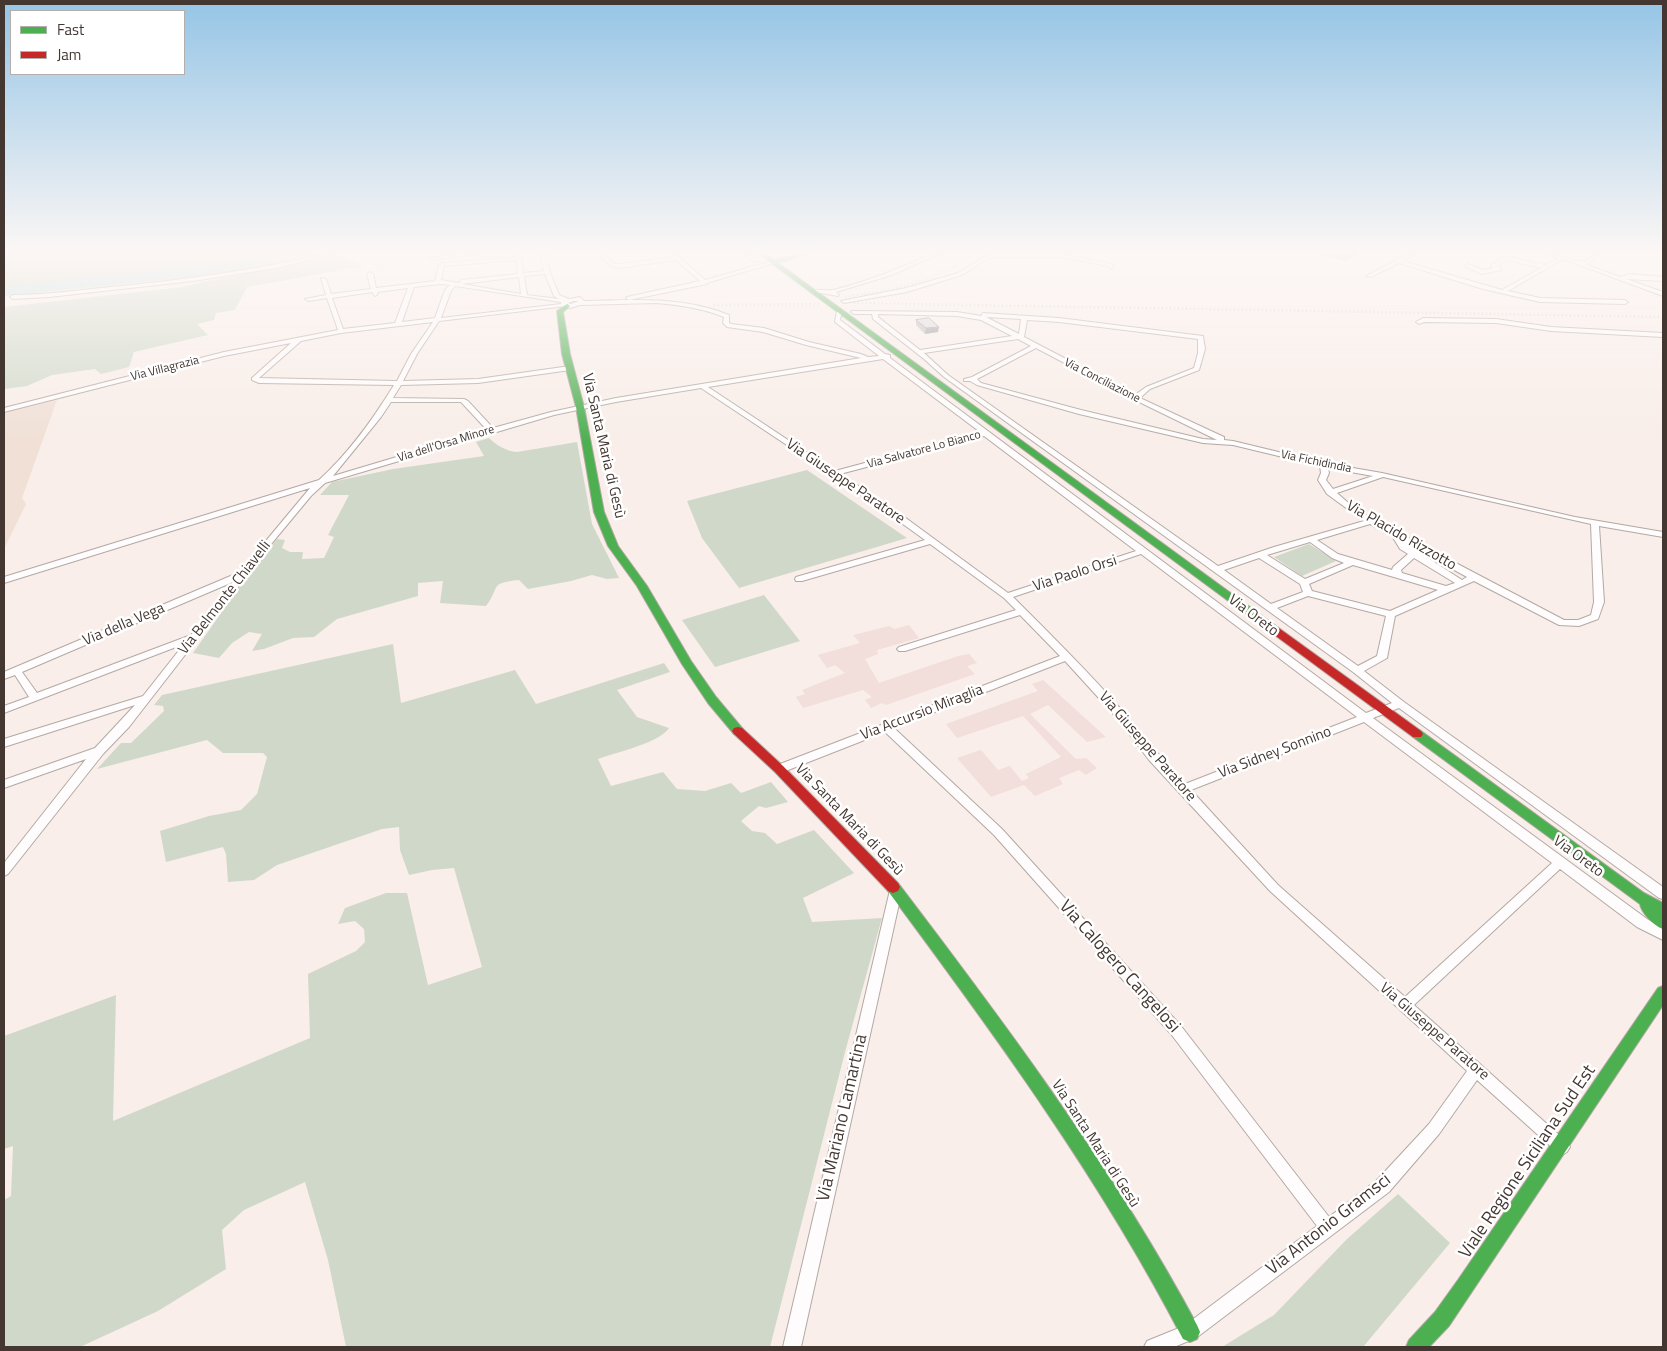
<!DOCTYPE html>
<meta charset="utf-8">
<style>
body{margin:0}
#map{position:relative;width:1667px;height:1351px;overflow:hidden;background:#f9eee9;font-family:"Titillium Web",sans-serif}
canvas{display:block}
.frame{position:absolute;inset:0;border:5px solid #443732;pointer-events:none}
.legend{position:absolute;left:10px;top:10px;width:175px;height:65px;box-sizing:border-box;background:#fff;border:1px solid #b4afad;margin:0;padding:6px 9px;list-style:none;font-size:15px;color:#443732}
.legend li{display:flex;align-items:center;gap:10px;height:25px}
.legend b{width:25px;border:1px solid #b4afad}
</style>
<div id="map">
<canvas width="1667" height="1351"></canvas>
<div class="frame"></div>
<ul class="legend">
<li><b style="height:6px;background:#4caf50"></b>Fast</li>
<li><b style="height:6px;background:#c62828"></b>Jam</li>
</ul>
</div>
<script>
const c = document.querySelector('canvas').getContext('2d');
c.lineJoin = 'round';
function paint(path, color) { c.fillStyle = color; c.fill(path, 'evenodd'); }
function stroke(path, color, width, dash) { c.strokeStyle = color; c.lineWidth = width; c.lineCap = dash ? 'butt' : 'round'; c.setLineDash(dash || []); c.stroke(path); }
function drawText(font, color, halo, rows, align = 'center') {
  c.font = font + ' "Titillium Web",sans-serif'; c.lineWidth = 5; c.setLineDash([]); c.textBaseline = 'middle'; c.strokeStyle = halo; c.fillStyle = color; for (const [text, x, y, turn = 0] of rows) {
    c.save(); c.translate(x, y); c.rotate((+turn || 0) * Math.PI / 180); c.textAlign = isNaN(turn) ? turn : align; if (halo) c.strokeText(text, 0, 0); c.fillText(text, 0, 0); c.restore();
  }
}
const education = new Path2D(`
 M909 625 919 638 877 650 878 654 865 659 879 683 958 656 969 654 977 663 967 666 975 674 886 705 882 703 871 708 865 700 872 697 863 690 803 708 796 697 805 694 802 690 845 673 835 665 827 668 818 655 860 643 853 635 889 626 895 629Z
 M1043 680 1106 737 1087 742 1048 705 1030 714 1076 759 1086 758 1097 768 1086 775 1079 770 1059 778 1063 784 1035 796 1024 785 991 797 957 758 981 750 998 770 1010 766 1022 781 1029 778 1026 774 1061 757 1023 716 957 738 946 724 1038 691 1032 684Z`);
const medical = new Path2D(`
 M57 400 22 498 26 504 4 549V413Z`);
const green = new Path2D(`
 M4 254H318L258 267 192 277 4 296Z
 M338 256 364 266 247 287 235 310 216 313 214 320 197 324 208 335 134 352 129 367 101 374 95 369 52 375 27 386 4 389V307L182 287 202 282Z
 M489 438C496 445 506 451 517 452L577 442 592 524 619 578 607 579 592 575 571 581 528 589 519 580C488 583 501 587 486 606L440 603 443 581 418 583V596L337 619 314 637 293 638 264 649 252 651 262 634 249 632 232 643 219 658 193 653 242 583 277 539 285 540 282 548 290 552H303L302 559 324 558 334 537 328 535 349 495H320L332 482 393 469 484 456 476 442Z
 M807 470 907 538 739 588 702 538 687 501Z
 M1309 544 1336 561 1302 576 1274 557Z
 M764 595 800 641 715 667 682 620Z
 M393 644 401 703 515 670 536 704 664 663 670 672 617 690 637 717 669 728C661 742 615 753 598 759L611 786 663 772 677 789 705 791 731 783 741 793 771 782 788 802 766 808 759 806 741 821 752 831 765 833 777 844 814 830 854 873 803 898 812 922 882 918 845 1052 770 1347H346L328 1260 305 1182 244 1210 222 1230 226 1269 158 1311 80 1347H4V1200L11 1196 13 1146 4 1149V1036L116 995 113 1121 310 1038 308 974 356 951 365 942 364 929 355 921 338 924 345 908 386 893H407L428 985 482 967 454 868 432 870 409 875 400 850 399 827 382 829 277 865 254 880 228 882 226 854 223 847 166 862 160 831 209 816 241 810 257 794 267 757 263 753H223L207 740 97 769 121 743H131L164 711 163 706 154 705 162 695Z
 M1398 1194 1450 1243 1363 1347H1222L1274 1315 1347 1239Z`);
const river = new Path2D(`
 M273 254H298L292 258 205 274 4 295V287L205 266Z`);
const street = new Path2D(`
 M325 254H335L276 268 193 281 49 297 13 299 10 297 13 295C46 295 79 290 111 287 183 280 255 270 325 254Z
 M457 254H477L430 260 427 258Z
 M515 254H521L523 273 544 271 540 254H546L550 272 559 295 569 299 580 297 584 301C634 300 682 296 729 315V323L731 324 764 328 809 342 861 354 868 357 879 356 835 322 837 311 842 310 840 320 885 354 890 355V358L1366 713 1392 703 1353 672 944 377 924 359 873 319 872 314H854L851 312 852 311 957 312 981 316 983 313 1059 318 1203 336 1205 349 1199 370 1150 389 1140 398 1224 437V440L1233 441 1324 463 1382 473 1575 517 1663 532V537L1599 526 1604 602 1598 619 1579 626 1559 625 1474 581 1395 616 1387 658 1364 671 1404 702 1663 887V899L1659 898 1399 708 1373 718 1647 919 1663 929V940L1637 927 1560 869 1414 1005 1567 1142 1570 1147 1567 1152 1562 1155 1557 1152 1477 1080 1439 1134 1389 1192 1196 1338 1174 1347H1144L1147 1341 1184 1326 1317 1226 1171 1034 994 835 885 732 783 772H775L773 769 775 766 1060 656 1020 615 905 651H899L897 649 899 647 1016 610 1004 598 930 544 802 581H796L795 579 796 577 925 540 882 509 833 476H829V473L701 388 616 402 554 415 325 483 311 496 272 543 129 727 103 754 8 874 4 876V863L86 759 4 788V780L95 748 135 705 4 747V739L143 696 184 644 4 713V706L29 697 15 675 4 679V672L240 572 310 488 4 583V577L319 480C349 453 373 419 394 385L259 383 252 380V378L291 343 224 356 4 412V408L224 352 338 330 327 298 308 301 305 299 326 295 321 278 326 279 331 294 371 289 367 274 370 272 373 274 376 288 435 281 439 265 442 263 516 257ZM516 260 518 274 461 280 459 283 441 280 444 266ZM545 274 554 296 559 299 527 295 524 276ZM519 277 521 294 462 284ZM440 284 450 285 445 290 435 318 402 322 414 287ZM455 286 561 302V304L441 318 451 291ZM408 288 395 323 343 329 332 298 372 292 375 296 378 294 377 292ZM574 301H579L570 304 568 303ZM656 303C680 305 702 308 724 317L723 323 727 327 763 332 806 345 861 358 616 398 551 412 493 428 468 401 464 399 393 398 401 385 478 383 570 370 573 368 570 366 478 379 403 381 417 354 439 321 566 306 570 308 580 305ZM878 314 957 316 981 320 1012 336 920 350 878 317ZM986 317 1021 319 1019 334ZM1027 320 1059 322 1198 339V353L1194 368 1146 387 1135 395 1024 337ZM433 322 411 354 397 381 259 378 301 341 341 333ZM1018 339 1031 346 972 377 964 379V381H970L977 385 1079 414 1203 443 1233 445 1320 466 1321 473 1318 480 1327 494 1364 521 1274 547 1218 566 948 375 924 353ZM1036 348 1133 399 1217 440 1203 439 1081 410 981 383 977 379ZM883 359 980 432 835 471 708 387ZM391 402H461L487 430 333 476 381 417ZM984 436 1136 551 1008 593 888 505 840 474ZM1328 468 1373 476 1333 489 1326 480 1329 473ZM1383 477 1591 524 1594 602 1591 615 1578 620H1564L1376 521 1353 507 1337 493ZM1370 524 1392 536 1400 549 1408 554 1393 567 1392 570 1338 554 1317 540ZM1310 542 1332 558 1344 563 1305 579 1267 555ZM1405 543 1467 577 1462 580ZM1141 554 1357 717 1185 784C1163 761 1145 737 1125 714 1090 673 1051 635 1013 597ZM1259 558 1300 584 1303 592 1271 604 1224 570ZM1414 558 1455 583 1446 586 1402 573 1401 570ZM1353 565 1438 590 1390 611 1312 591 1309 584ZM233 582 191 635 37 693 22 672ZM1308 596 1386 616 1377 656 1358 666 1277 608ZM1065 661 1117 718 1149 760 1270 891 1467 1071 1429 1124 1377 1180 1329 1217 1181 1026 1002 829 894 728ZM1364 722 1552 863 1405 997 1278 885 1191 790Z
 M599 254H605L613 263 619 264 673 257 670 254H676L705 280 772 261 777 262 707 283V284L629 300 626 298 627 297 700 281 676 260 619 268 609 265Z
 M744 254H750L759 261 754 262Z
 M932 254H939L892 275 836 292 839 295 838 296 810 291C817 288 825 291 833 290 867 282 900 268 932 254Z
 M988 254H1064L1112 264 1114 267 1111 269 1108 266 1061 257H991L962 275 907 292 844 303 841 301 906 288 958 273Z
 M1408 254H1415L1403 261 1502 290 1541 268 1507 260 1497 266 1501 268V270L1482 274 1464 266 1467 264 1483 270 1494 268 1490 266 1491 265 1506 256 1545 265 1558 258 1550 254C1561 254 1568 260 1578 261 1587 263 1592 254 1601 254L1589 263 1585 264 1620 277 1630 274 1663 277V281L1626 279 1663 292V296L1563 259 1508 291 1540 298 1625 300 1628 302 1625 304 1540 302 1483 289 1399 263 1371 277 1366 276Z
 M1423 318 1496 319 1551 327 1663 333V337L1551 331 1496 323 1424 322 1419 324 1416 322Z
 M896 885 900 886 902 890 801 1347H783L890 890 892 886Z`);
const fast = new Path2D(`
 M759 254H766L774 260 799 254H809L778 263 1269 621 1270 623 1269 625H1261Z
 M567 304 570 306 563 312 570 354 584 407 604 512 618 546 647 586 691 661 716 697 742 728 744 731 742 734H734L708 703 682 664 637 586 608 546 594 512 576 407 562 354 557 311Z
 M1417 730 1421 731 1644 893 1663 903V929C1654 926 1641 912 1640 904L1413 737 1411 734Z
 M893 881 898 883C1006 1025 1113 1168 1197 1325L1200 1332 1197 1339 1190 1342 1183 1339C1101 1180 995 1035 888 891L886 887 888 883Z
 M1663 986V1005L1449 1326 1429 1347H1406L1409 1340 1435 1312 1458 1280 1658 988Z`);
const jam = new Path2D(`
 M1265 620 1269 621 1421 731 1423 734 1421 737H1413L1261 625 1260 623 1261 621Z
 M738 727 742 728 783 766 898 883 900 887 898 891 893 893 888 891 775 772 734 734 732 731 734 728Z`);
const rail = new Path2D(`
 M345 254 384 267
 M1643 254 1663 258
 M845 297C891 290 935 283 972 254
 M854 303 1663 317
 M714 305 820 304`);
const wall = new Path2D(`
 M1318 254H1358L1344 261Z
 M916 320 938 332 925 334 916 325Z`);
const shadedWall = new Path2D(`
 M1346 254H1358L1344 261Z
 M939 327 938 332 925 334 926 328Z`);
const building = new Path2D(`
 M929 318 939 327 926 328 916 320Z`);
const farStreetnames = [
 ["Via Villagrazia",165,369,-14],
 ["Via Conciliazione",1102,381,27],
 ["Via dell'Orsa Minore",446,444,-17],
 ["Via Salvatore Lo Bianco",924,450,-15],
 ["Via Fichidindia",1316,462,12]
];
const streetNames = [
 ["Via Santa Maria di Gesù",603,446,77],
 ["Via Giuseppe Paratore",845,482,34],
 ["Via Placido Rizzotto",1401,536,30],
 ["Via Paolo Orsi",1075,574,-18],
 ["Via Belmonte Chiavelli",225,598,-52],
 ["Via Oreto",1253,616,37],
 ["Via della Vega",124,625,-23],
 ["Via Accursio Miraglia",922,713,-21],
 ["Via Giuseppe Paratore",1147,747,49],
 ["Via Sidney Sonnino",1275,753,-21],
 ["Via Santa Maria di Gesù",849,820,46],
 ["Via Oreto",1578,857,36],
 ["Via Giuseppe Paratore",1434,1032,41],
 ["Via Santa Maria di Gesù",1095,1144,57]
];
const nearStreetnames = [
 ["Via Calogero Cangelosi",1119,967,48],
 ["Via Mariano Lamartina",843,1118,-77],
 ["Viale Regione Siciliana Sud Est",1528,1162,-56],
 ["Via Antonio Gramsci",1329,1225,-38]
];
paint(education, '#f2dedb');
paint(medical, '#f0e0d6');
paint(green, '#d0d9c9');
paint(river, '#b8dfe3');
stroke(street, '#b3a9a4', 2);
stroke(fast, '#b3a9a4', 2);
stroke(jam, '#b3a9a4', 2);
paint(street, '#fefcfc');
paint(fast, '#4caf50');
paint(jam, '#c62828');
stroke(rail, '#cfccca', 2.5, [1, 3]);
paint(wall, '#c0b9bc');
paint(shadedWall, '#9c9699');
paint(building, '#dfd7db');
stroke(building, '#9c9699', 1);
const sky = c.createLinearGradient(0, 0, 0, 443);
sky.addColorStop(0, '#95c5e6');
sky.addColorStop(0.57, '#fcf7f5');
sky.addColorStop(1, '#fcf7f500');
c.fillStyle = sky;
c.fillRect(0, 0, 1667, 443);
drawText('12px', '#443732', '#fff', farStreetnames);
drawText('15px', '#443732', '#fff', streetNames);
drawText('18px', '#443732', '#fff', nearStreetnames);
</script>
